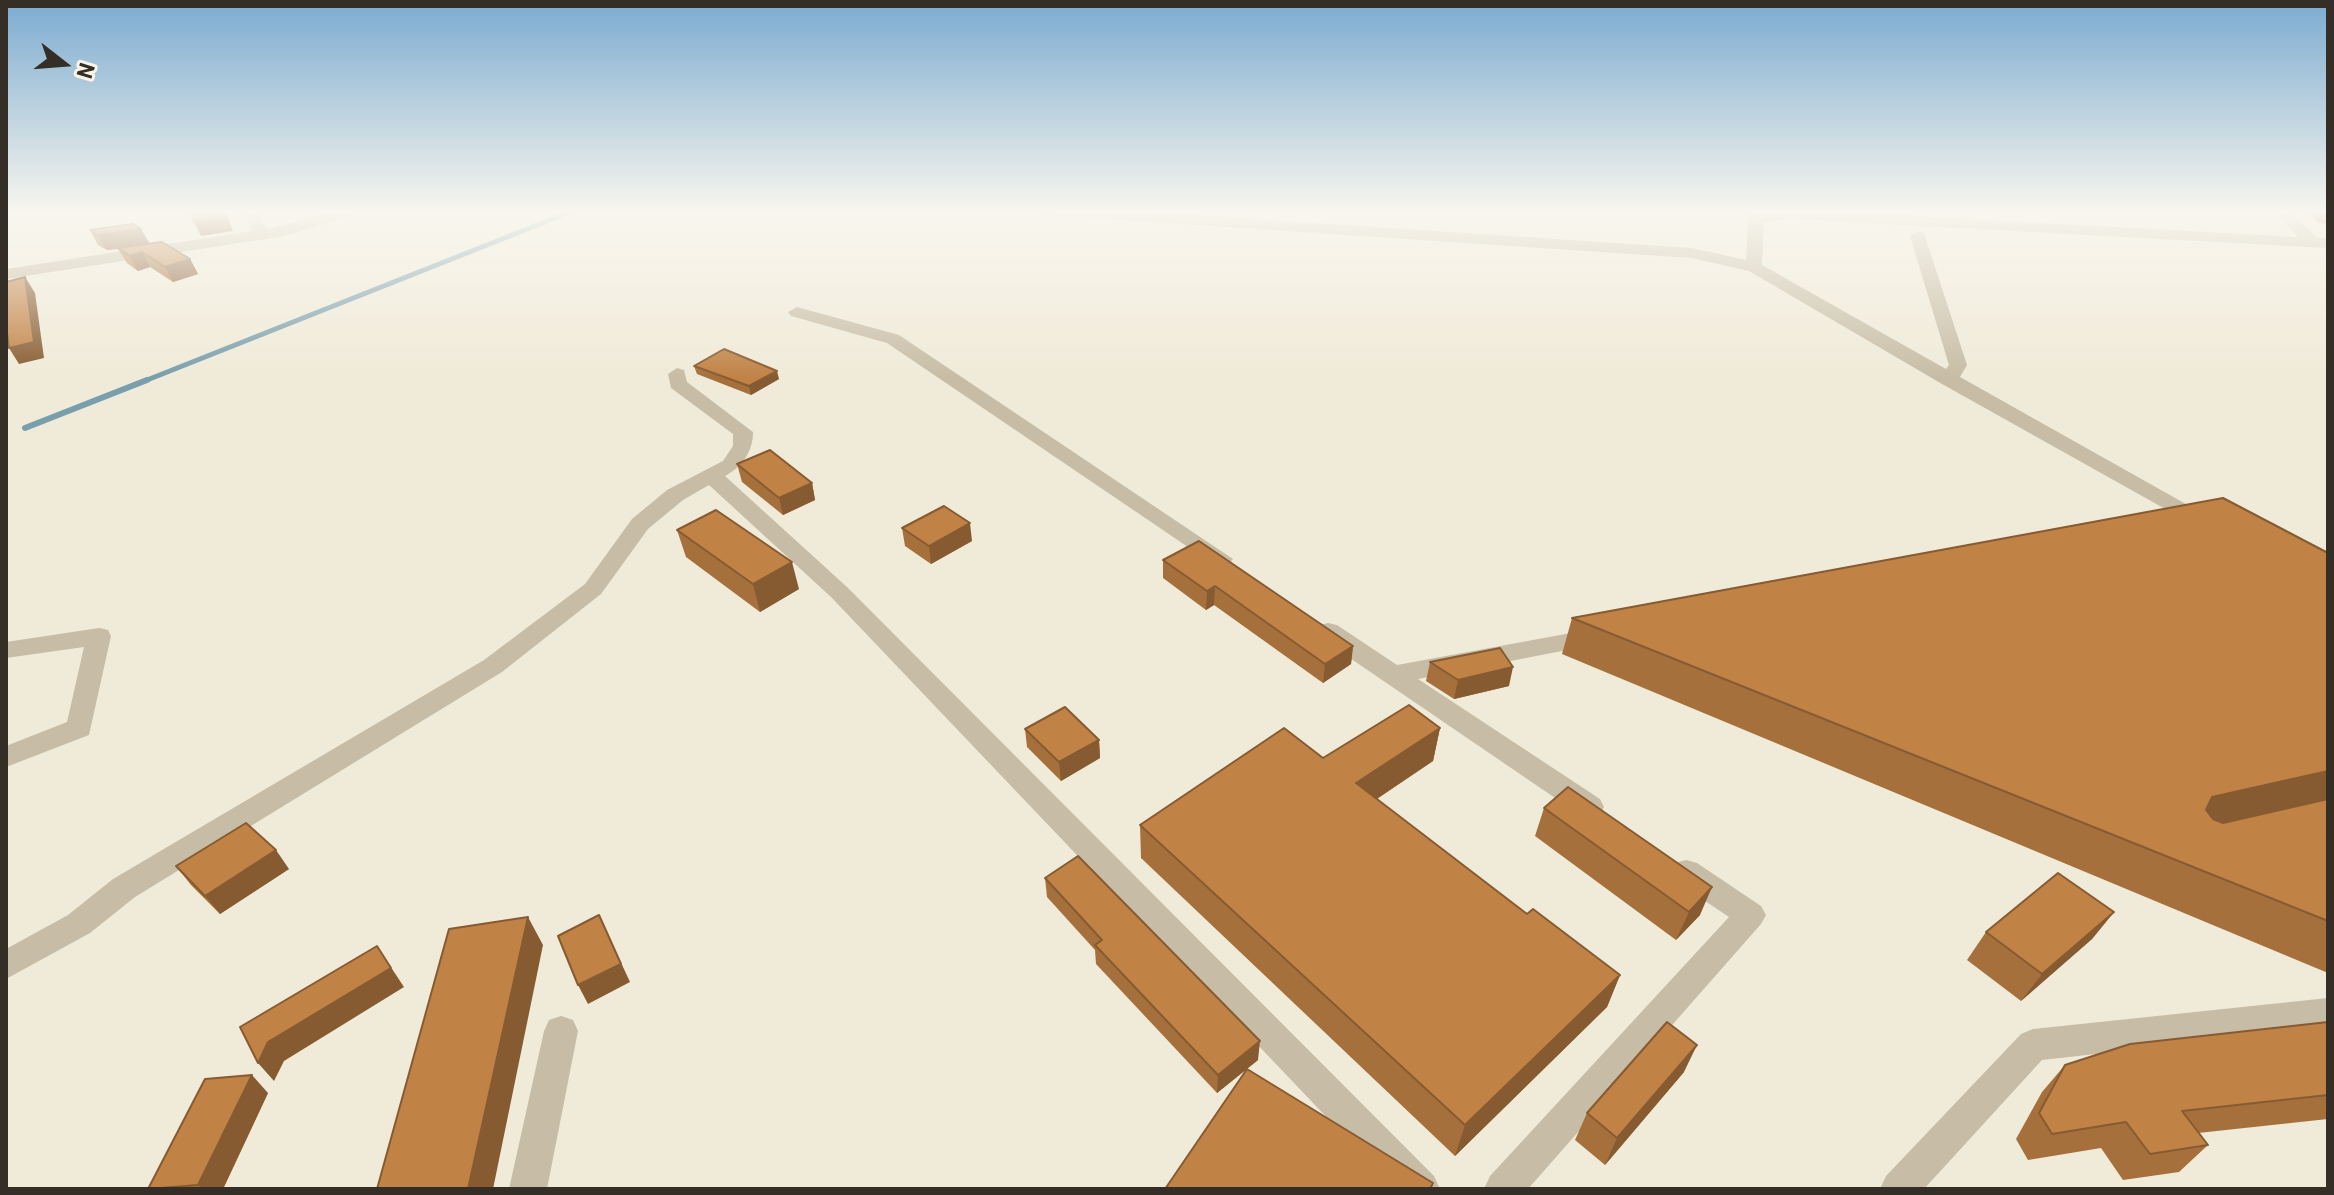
<!DOCTYPE html>
<style>
body{margin:0}
#map{position:relative;width:2334px;height:1195px;overflow:hidden;background:#f0ebd9;font-family:Barlow,sans-serif}
canvas{display:block}
.frame{position:absolute;inset:0;border:8px solid #342e26;pointer-events:none}
.north{position:absolute;left:24px;top:24px;width:80px;height:80px;-webkit-text-stroke:6px #f8f4e5;paint-order:stroke;rotate:107deg;font-size:22px;font-weight:700;line-height:32px;text-align:center;color:#342e26}
.north::after{content:'';display:block;margin:auto;width:28px;height:36px;background:#342e26;clip-path:polygon(50% 0,100% 100%,50% 72%,0 100%)}
</style>
<div id="map">
<canvas width="2334" height="1195"></canvas>
<div class="frame"></div>
<div class="north">N</div>
</div>
<script>
const c = document.querySelector('canvas').getContext('2d');
c.lineJoin = 'round';
function stroke(path, color, width, dash) { c.strokeStyle = color; c.lineWidth = width; c.lineCap = dash ? 'butt' : 'round'; c.setLineDash(dash || []); c.stroke(path); }
function paint(path, color) { c.fillStyle = color; c.fill(path, 'evenodd'); }
const streamFar1 = new Path2D(`
 M142 382 575 210`);
const stream = new Path2D(`
 M25 428 147 380`);
const minor = new Path2D(`
 M243 210H259L266 229 343 210H369L285 236 6 279V269L252 231Z
 M1038 210H1119L1692 248 1746 260 1748 219 1745 210H1761L1762 214 1807 210 2298 237 2273 210H2289L2317 238H2328V248L1790 219 1764 223 1762 265 1946 369 1949 365 1910 236 1918 231 1924 233 1967 365 1960 377 2209 517 2212 522 2201 529 1942 384 1749 271 1692 258 1045 215Z
 M797 307 899 335 1233 559 1229 564H1213L887 343 791 316 788 312Z
 M677 368 684 370 687 382 753 432C753 452 742 467 725 476L847 587 1434 1176 1440 1189H1395L831 597 709 485 683 500 648 529 601 594 502 672 135 897 90 933 6 979V949L68 915 113 879 484 660 585 584 632 519 667 490 723 461 733 446V434L671 388 668 374Z
 M1328 623 1337 625 1397 665 1598 628 1607 630 1610 636 1607 642 1598 644 1418 679 1600 799 1604 807 1600 815 1590 818 1580 815 1319 637 1316 631 1319 625Z
 M99 628 108 630 111 636 89 735 6 767V746L67 722 84 647 6 658V642Z
 M1686 860 1697 863 1761 906 1766 915 1761 924 1528 1189H1484L1490 1176 1729 917 1675 881 1671 872 1675 863Z
 M2328 998V1028L2042 1060 1924 1189H1880L1886 1176 2021 1034 2033 1029Z
 M561 1016 573 1020 578 1031 547 1189H509L544 1031 549 1020Z`);
const wall = new Path2D(`
 M2306 210H2328V224L2318 223Z
 M90 230 149 243 190 259 198 274 173 282 150 267 138 271 127 263 118 249 107 250 98 245Z
 M2328 270V973L1562 654 1572 618 2328 552Z
 M694 366 779 379 751 395 697 374Z
 M737 464 812 483 815 500 783 515 742 482Z
 M902 528 972 541 931 564 905 546Z
 M677 530 799 589 760 612 686 557Z
 M1163 560 1353 646 1351 664 1323 683 1214 605 1206 610 1163 578Z
 M1430 662 1509 686 1454 699 1426 681Z
 M1440 728 1433 761 1377 799 1527 914 1620 975 1607 1007 1455 1156 1141 858 1140 825Z
 M1025 729 1099 740 1100 758 1061 781 1027 747Z
 M1544 808 1700 915 1676 940 1535 836Z
 M176 866 289 869 220 914 191 885Z
 M1045 878 1258 1060 1217 1093 1096 964 1095 950 1047 897Z
 M2114 912 2092 939 2021 1001 1967 960 1986 932Z
 M2328 1022V1119L2198 1133 2208 1145 2179 1172 2123 1180 2101 1148 2028 1160 2016 1139 2042 1092 2065 1065Z
 M1684 1072 1605 1165 1575 1140 1587 1113Z
 M268 1093 223 1189H148Z`);
const shadedWall = new Path2D(`
 M224 210H225L233 231 201 236 194 222Z
 M141 229 150 244 107 250 98 235Z
 M142 252 150 267 138 271 130 256Z
 M190 259 198 274 173 282 165 267Z
 M25 277 35 293 44 358 19 364 9 348Z
 M777 371 779 379 751 395 749 386Z
 M812 483 815 500 783 515 779 498Z
 M970 523 972 541 931 564 929 546Z
 M792 562 799 589 760 612 753 584Z
 M1215 586 1214 605 1206 610 1207 591Z
 M1353 646 1351 664 1323 683 1325 664Z
 M1513 667 1509 686 1454 699 1458 680Z
 M1440 728 1433 761 1351 816 1356 783Z
 M1099 740 1100 758 1061 781 1059 762Z
 M2328 771V799L2183 834 2212 797Z
 M276 850 289 869 220 914 205 896Z
 M1712 887 1700 915 1676 940 1689 912Z
 M2114 912 2092 939 2021 1001 2042 974Z
 M599 915 630 982 588 1004 578 985Z
 M528 917 543 945 493 1189H468Z
 M377 946 404 987 284 1061 274 1081 258 1063 268 1042Z
 M1620 975 1607 1007 1455 1156 1465 1125Z
 M1260 1041 1258 1060 1217 1093 1218 1075Z
 M1697 1045 1684 1072 1605 1165 1617 1138Z
 M252 1075 268 1093 223 1189H202L198 1185Z`);
const building = new Path2D(`
 M190 210H224L226 217 194 222Z
 M133 224 141 229 98 235 90 230Z
 M162 242 190 259 165 267 142 252 130 256 118 248Z
 M25 277 34 342 9 348 6 325V282Z
 M724 349 777 371 749 386 694 366Z
 M770 450 812 483 779 498 737 464Z
 M2223 498 2328 553V771L2212 797 2206 810 2213 819 2223 823 2328 799V921L1572 618Z
 M944 506 970 523 929 546 902 528Z
 M716 510 792 562 753 584 677 530Z
 M1199 541 1353 646 1325 664 1215 586 1207 591 1163 560Z
 M1500 648 1513 667 1458 680 1430 662Z
 M1409 705 1440 728 1356 783 1527 914 1533 909 1620 975 1465 1125 1140 825 1284 728 1323 758Z
 M1065 707 1099 740 1059 762 1025 729Z
 M1568 787 1712 887 1689 912 1544 808Z
 M246 823 276 850 205 896 176 866Z
 M1078 856 1260 1041 1218 1075 1095 945 1102 940 1045 878Z
 M2058 873 2114 912 2042 974 1986 932Z
 M599 915 621 964 578 985 558 936Z
 M528 917 468 1189H377L449 929Z
 M377 946 391 968 268 1042 258 1063 240 1027Z
 M1667 1022 1697 1045 1617 1138 1587 1113Z
 M2328 1022V1095L2182 1111 2208 1145 2150 1154 2126 1122 2052 1134 2039 1113 2065 1065 2130 1044Z
 M1247 1069 1433 1183 1430 1189H1165Z
 M252 1075 198 1185 148 1189 205 1079Z`);
stroke(streamFar1, '#799eac', 5);
stroke(stream, '#799eac', 6);
paint(minor, '#c7bda6');
paint(wall, '#a6703c');
paint(shadedWall, '#875b31');
paint(building, '#c18246');
stroke(building, '#875b31', 2);
const sky = c.createLinearGradient(0, 0, 0, 378);
sky.addColorStop(0, '#7babd0');
sky.addColorStop(0.56, '#f8f6ee');
sky.addColorStop(1, '#f8f6ee00');
c.fillStyle = sky;
c.fillRect(0, 0, 2334, 378);
</script>
